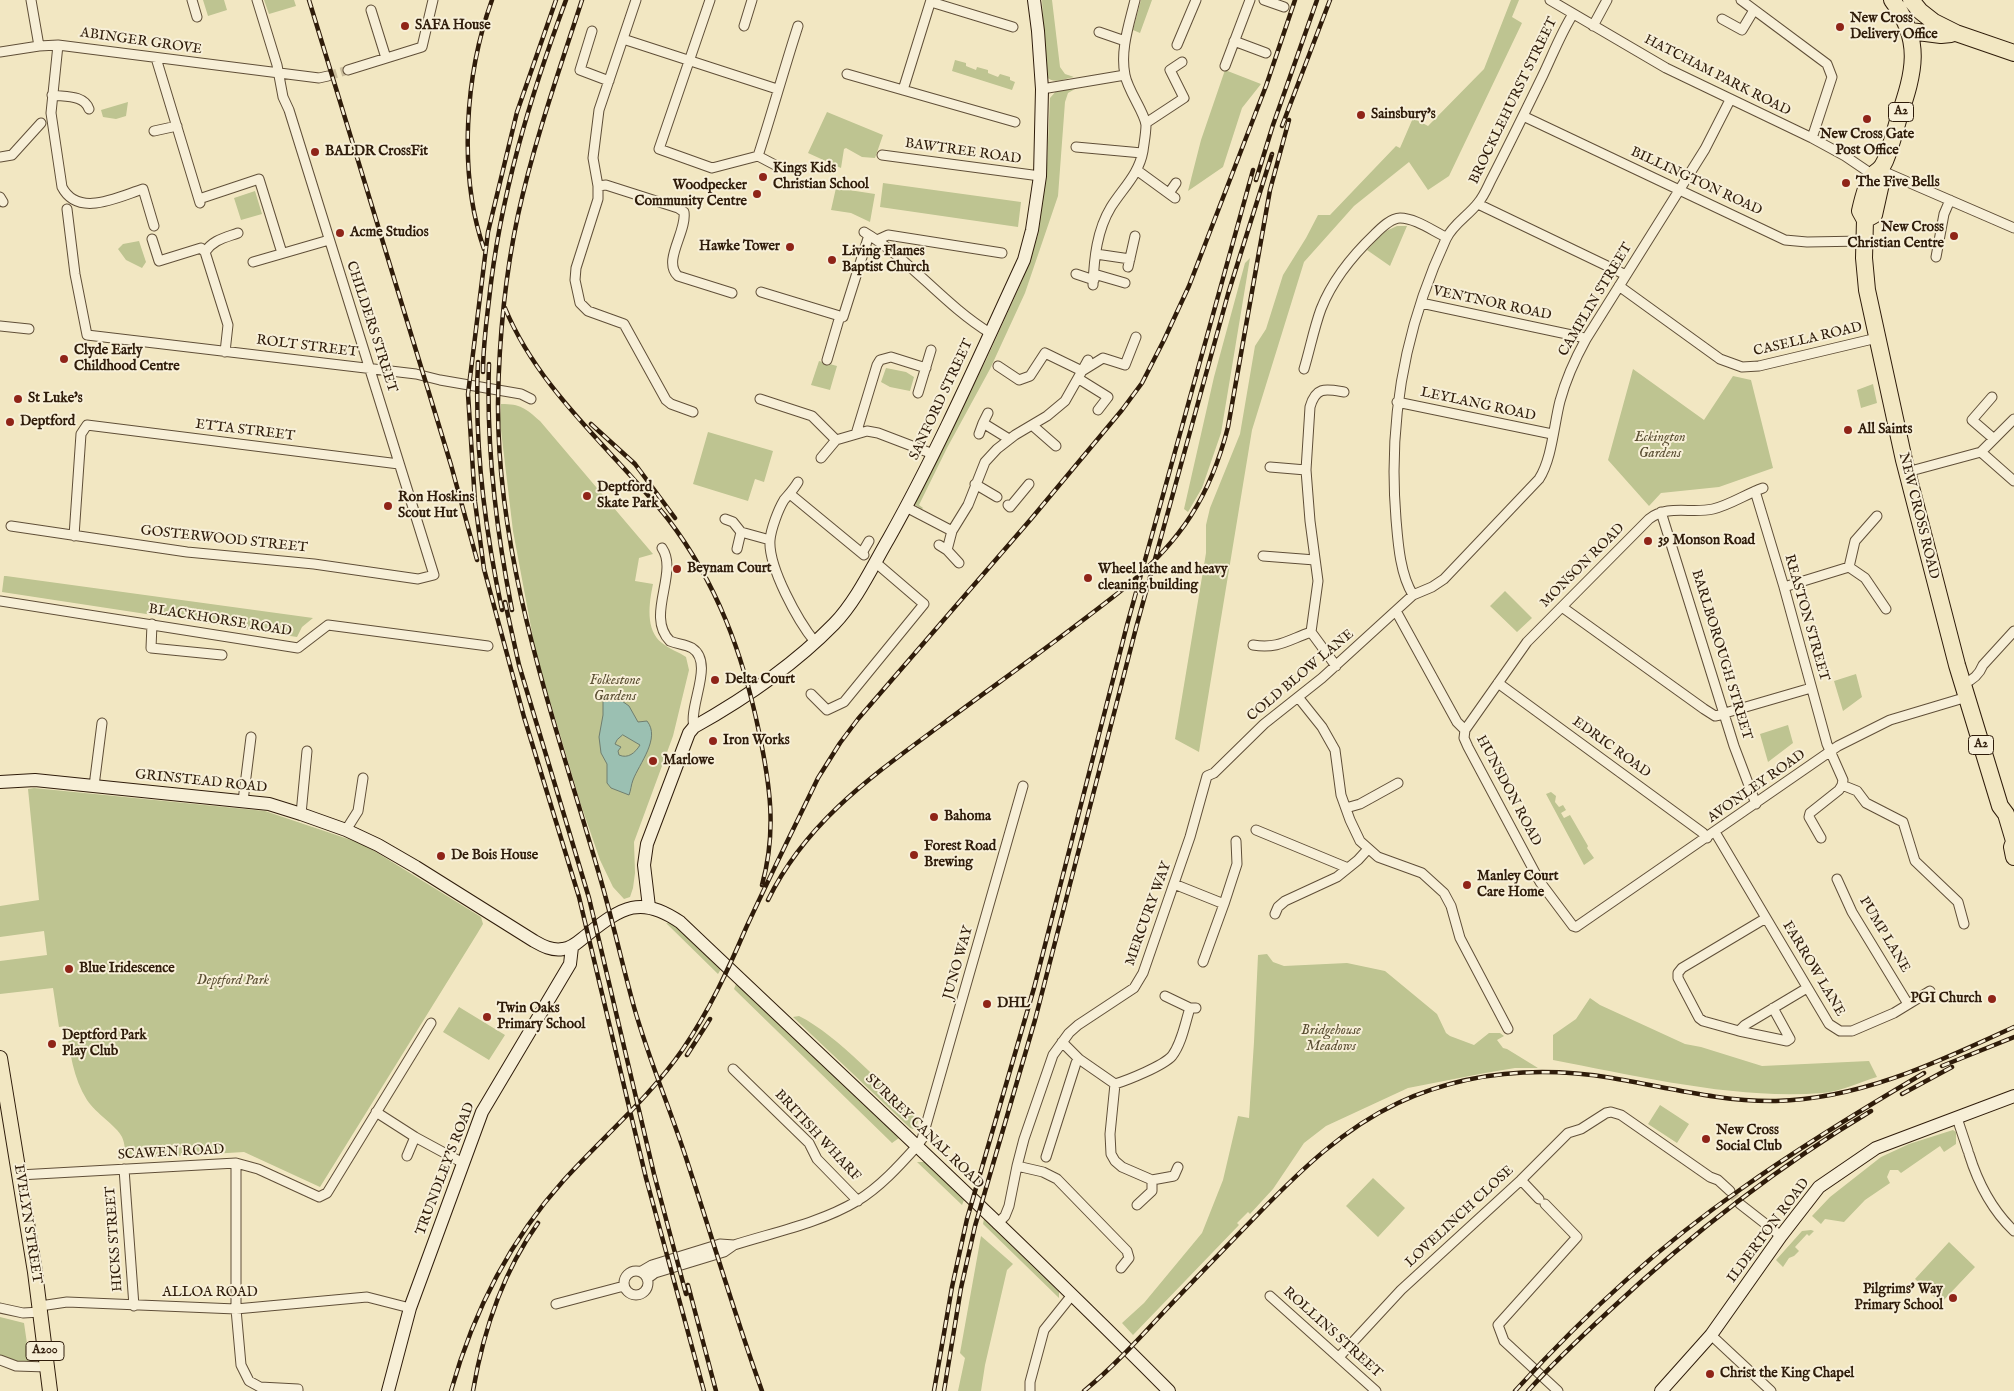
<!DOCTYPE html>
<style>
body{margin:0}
canvas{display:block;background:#f2e7c2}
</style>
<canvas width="2014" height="1391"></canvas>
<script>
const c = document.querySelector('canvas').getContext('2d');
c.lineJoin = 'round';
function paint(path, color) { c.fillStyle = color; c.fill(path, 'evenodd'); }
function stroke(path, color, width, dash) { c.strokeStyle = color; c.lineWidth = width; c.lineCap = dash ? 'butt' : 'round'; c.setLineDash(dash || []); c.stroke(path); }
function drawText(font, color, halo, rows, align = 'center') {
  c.font = font + ' "IM FELL English",serif'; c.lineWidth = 4; c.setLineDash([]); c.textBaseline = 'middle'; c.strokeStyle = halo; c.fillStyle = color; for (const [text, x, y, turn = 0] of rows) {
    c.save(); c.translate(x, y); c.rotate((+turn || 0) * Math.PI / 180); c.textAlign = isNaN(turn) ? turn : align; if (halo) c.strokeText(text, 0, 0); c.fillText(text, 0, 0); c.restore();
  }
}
const green = new Path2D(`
 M203 0H224L227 10 208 16Z
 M264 0H294L296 6 269 14Z
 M1042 0H1052L1060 67 1065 74 1074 77C1064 79 1053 85 1046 76Z
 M1141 0H1152L1140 33 1133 30Z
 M1511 0H1519L1512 17 1522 23 1449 176 1428 190 1409 162 1354 206 1304 262 1252 430 1199 752 1175 739 1206 553V525L1210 508 1240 434 1255 346 1266 329 1283 275 1306 238 1318 215H1330L1396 146 1400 148 1413 118 1428 126 1484 69Z
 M955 60 966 63V66L976 70 977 67 988 70V73L998 77 1000 74 1010 77V80L1015 82 1012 90 952 71Z
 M1225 70 1261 84 1242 108 1223 167 1188 191 1201 140Z
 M1075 89 1068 93 1065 102 1058 196 1025 293 990 369 947 448 919 505 923 508 922 509 915 505 916 500 987 358 1022 281 1038 235 1047 165 1050 98 1057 90Z
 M128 102 126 116 116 119 103 117 101 110Z
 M827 112 883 135 875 158 862 157 846 148 844 149 841 168 808 153Z
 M883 183 1021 202 1018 227 880 207Z
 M836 188 875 194 870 222 851 213 831 210Z
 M255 191 262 214 241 220 234 198Z
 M1397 226H1407L1390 266 1367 250 1384 232Z
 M139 241 146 262 142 268 126 260 118 249 123 244Z
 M1250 258 1221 433 1202 488 1188 512 1184 509 1214 377 1245 263Z
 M819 361 837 366 830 390 811 385Z
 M886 368 906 372 914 377 910 391 890 387 881 382Z
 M1633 369 1704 420 1733 376 1751 380 1773 468 1719 487 1661 493 1649 506 1608 460Z
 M1873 384 1877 403 1861 408 1857 390Z
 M501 404C521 404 525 408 540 421L653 554 639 558 635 581 653 584C649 603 645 630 662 643 669 649 679 652 686 657L689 670 673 736 634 842 635 873 633 888 630 897 624 899 613 887 600 860 581 805 536 654 513 531 500 422Z
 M708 432 773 451 764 482 755 479 748 501 693 484Z
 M4 576H6L313 618 302 627 297 637 2 592Z
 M1505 591 1532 618 1517 632 1490 606Z
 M1856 674 1862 697 1843 711 1834 681Z
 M1788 725 1793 743 1768 762 1760 734Z
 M34 788 265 811 363 844 481 917 483 924 477 934 320 1187 244 1152 126 1159C125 1152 125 1143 122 1137 116 1125 96 1114 87 1100 73 1078 70 1052 66 1026L59 1027 53 988 0 994V961L47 955 44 931 0 937V906L39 900 28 789Z
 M1551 792 1556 796 1555 802 1559 807 1563 805 1566 810 1561 813 1564 818 1570 815 1588 846 1587 848 1594 858 1584 865 1546 794Z
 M666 923 673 924 721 969 718 974Z
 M1267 954 1273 962 1284 966 1347 963 1385 971 1437 1014 1446 1033 1450 1036 1474 1045 1489 1033H1500L1504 1036 1497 1040 1503 1048 1507 1049 1538 1068H1515L1485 1073 1408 1088 1326 1126 1304 1143 1273 1189 1250 1214 1248 1212 1237 1223 1239 1225 1133 1335 1122 1323 1144 1303 1202 1233 1223 1180 1238 1116 1249 1118 1254 1042 1258 955Z
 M736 984 899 1138 892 1143 734 989Z
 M1590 998 1600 1005 1685 1044 1701 1047 1762 1066 1869 1061 1877 1077C1860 1082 1840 1092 1822 1093 1736 1100 1638 1076 1553 1060V1035L1576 1019Z
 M459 1007 505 1035 489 1060 443 1032Z
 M799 1016C839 1036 885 1088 918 1120L917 1125 913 1129 910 1128 793 1017Z
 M1660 1105 1689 1124 1677 1143 1648 1124Z
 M1953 1130 1956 1132V1144L1944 1152 1940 1146 1901 1173 1898 1170H1890L1887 1177 1890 1183 1865 1200 1844 1222 1825 1219 1821 1224 1812 1216 1830 1197 1881 1157 1909 1144Z
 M917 1162H926L964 1200 962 1205Z
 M1373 1178 1405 1208 1378 1237 1346 1206Z
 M984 1219 1059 1292V1298L983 1224Z
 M1811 1230 1814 1231 1809 1236 1807 1234 1795 1247 1799 1251 1794 1256 1789 1258 1783 1267 1776 1260 1802 1231Z
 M981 1236 1013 1264 1007 1270 985 1365 981 1391H958L965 1358 960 1353Z
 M1949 1242 1975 1267 1941 1303 1915 1279Z
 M0 1317 24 1323 30 1364H16L0 1358Z`);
const water = new Path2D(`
 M608 695 615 696 629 706 638 722 647 721C661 738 639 764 633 780 631 785 631 790 629 795L611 788 607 783V764L601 753 599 737 603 715V702ZM623 735 640 745C635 753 628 759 619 755L618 751 621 747 615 744 617 740Z`);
const streetTunnel = new Path2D(`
 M328 76 348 70
 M1730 1191 1740 1204`);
const street = new Path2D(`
 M31 0 39 46
 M192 0 197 17
 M636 0 599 110 593 158 598 186V199L576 268 575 280 580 303 588 311 624 324 666 400 671 404 693 412
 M710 0 659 149 712 168 758 156 777 166
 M1264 0 1284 7
 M1550 0 1666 68 1812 138 1845 156 1873 175
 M1741 0 1827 64 1832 77 1812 138
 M931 2 1013 27
 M371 10 386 58
 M1722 19 1742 30 1754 10
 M744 26 752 0
 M1593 26 1607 0
 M592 31 580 70 609 81
 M1099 32 1125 41
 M623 39 777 89
 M1234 41 1266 53
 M58 45 51 113 62 187C78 218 118 197 143 189L154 226
 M1177 45 1196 0
 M0 52 39 46 58 45 319 78 328 76
 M156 58 200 203
 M1225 66 1250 0
 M348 70 422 47 433 0
 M847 74 1015 122
 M1042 89 1125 75
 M903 90 931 0
 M52 95C66 97 84 95 89 109
 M1523 116 1785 240 1807 242 1864 241
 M1146 123 1184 98 1170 70 1182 62
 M154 131 177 126
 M1076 147 1142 153
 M882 155 1040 176
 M758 156C772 113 784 69 798 26
 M0 157 12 155 41 123
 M1880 170 2014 228
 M1138 171 1175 198
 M598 186 606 185 678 208 684 212C687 232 662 261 678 276L732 293
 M1169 193 1176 183
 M0 197 3 202
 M199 199 259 179 282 253
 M1478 204 1626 275
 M67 209 75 274 87 335 416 374 440 380 521 394 531 399
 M864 232C910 259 944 305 990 333
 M152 239 159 261 201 248 205 252 228 325 225 352
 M877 240 888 235 1002 253
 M205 252C213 240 224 238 238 233
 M1096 254 1130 259
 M1936 257 1944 214 1950 200
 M253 262 329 240
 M1128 267 1135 236
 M1076 274 1094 280
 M1094 274 1125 283
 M1093 285C1094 258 1097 230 1111 207 1123 188 1139 174 1143 151 1144 143 1146 133 1146 125 1145 113 1128 91 1125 75 1120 50 1129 25 1135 0
 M1619 286 1720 359 1742 367 1759 366 1877 338
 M761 292 843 317 869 235
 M1421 303 1581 337 1586 339
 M0 326 29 329
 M827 360 840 316
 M1088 360 1082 371 1103 358 1125 365 1136 337
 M1304 369C1310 349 1314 328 1321 309 1332 281 1353 255 1375 234 1381 228 1391 218 1400 218 1415 218 1433 231 1446 237
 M1079 379 1108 397 1098 410
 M918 393 931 350
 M1992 397 1972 420 1994 439
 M760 399 812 416 836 440
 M1397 402 1552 434
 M988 413 983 423 1009 439
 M1032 425 1056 446
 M856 434 877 365 880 360 891 357 926 368
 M979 434 983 423
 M1981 452 2014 481
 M821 458 836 440 867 431 878 433 933 454
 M1270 467 1306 470
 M1907 472 1981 452 2014 419
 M798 482C794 489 789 494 784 500 778 510 771 529 770 540 768 567 798 621 815 642
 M975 484 997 497
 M1763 488C1746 494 1730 505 1713 509 1691 514 1668 504 1649 519L1527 642 1465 730 1464 738 1468 747 1540 882 1573 926 1576 927 1838 746 1890 720 1967 697
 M1755 491 1784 587 1827 744 1843 780 1842 785 1839 790 1810 813 1809 817 1821 838
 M790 494 864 555
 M1008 505 1010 507 1029 484
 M906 507 952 531
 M1661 512 1734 746 1756 804
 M725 519 733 522 741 532 737 549
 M11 526 187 552 314 564 418 579 434 575 289 110 283 97 277 65 257 0
 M741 532 770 540
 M74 536 81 434 87 425 399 464
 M939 545 947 550 959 563
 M662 548C679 573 645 616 670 641 677 644 685 644 692 648 715 663 688 706 694 727
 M947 550 952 531 968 505 985 462 997 449 1015 435 1047 416 1065 401 1082 371 1045 353 1030 376 1019 380 998 366
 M862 553 869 541
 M1263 556 1315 560
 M1849 567 1865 578 1886 609
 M1784 587 1849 567 1855 541 1877 516
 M1413 595C1400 574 1398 543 1396 519 1388 422 1405 327 1446 239 1453 224 1468 216 1478 203 1484 196 1487 188 1491 180 1509 145 1526 110 1543 75 1553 54 1561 33 1573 14
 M0 601 298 648 328 625 488 646
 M1562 607 1704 709 1715 716 1725 714
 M1396 611 1457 722 1465 730
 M152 624 151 648 222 655
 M1311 632 1336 666
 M1253 645C1278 649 1288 640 1311 632L1318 581 1310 521 1306 470 1310 407C1316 386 1326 389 1344 392
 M1498 683 1703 833 1707 838
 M1963 684C1973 680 1979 675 1983 665L2014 631
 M811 694 827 710 844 702 924 604 875 562
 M1298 697 1322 727 1335 750 1341 795 1350 820 1360 841 1378 857 1422 873 1444 893 1451 906 1460 938 1508 1029
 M1725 713 1811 688
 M1842 785 1857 791 1866 803 1903 822 1915 861 1958 902 1964 924
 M94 786 102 723
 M243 801 251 737
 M1346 808 1360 804 1398 783
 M301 814 307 751
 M346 830 358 811 363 778
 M1256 830 1348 868
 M1715 832 1829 1024 1840 1031H1852L1894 1013 1930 991
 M1837 879 1852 912 1908 1004
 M1174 884 1224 904 1203 962
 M1224 904 1237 864 1236 841
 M1275 914 1278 907 1285 901 1337 877 1358 860 1368 849
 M1766 918 1682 968 1678 973V978L1699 1018 1703 1021 1739 1031 1787 1041 1790 1039 1773 1008
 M1165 996 1190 1008
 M1739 1031 1745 1025 1807 988
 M1062 1042 1079 1059 1115 1084
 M733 1069 809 1143 817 1159 858 1201
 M1115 1084 1110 1134 1111 1154 1115 1161 1122 1167 1152 1180V1191L1137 1205
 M1115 1084C1128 1080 1163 1066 1172 1056 1182 1043 1185 1023 1190 1008H1196
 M376 1112 415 1137 463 1163
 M1957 1118 1968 1151
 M1969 1154C1978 1183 1992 1210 2014 1231
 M407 1156 415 1137
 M1046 1157 1076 1063 1079 1059
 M236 1163V1309L241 1365 249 1381 260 1387 298 1389V1391
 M1017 1166 1043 1172 1057 1179 1127 1251 1129 1258 1121 1268
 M124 1169 134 1306
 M19 1175 236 1163 258 1169 319 1197 327 1193 431 1023
 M1152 1180 1174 1176 1178 1167
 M1521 1180 1539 1199
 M1545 1204 1577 1237 1498 1325 1504 1341 1558 1391
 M1740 1204 1781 1236
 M997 1224 1005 1216 1009 1206 1017 1166 1024 1139 1053 1055 1069 1033 1078 1025 1134 988 1143 973 1190 837 1207 776 1214 773 1264 724 1322 678 1413 595 1432 587 1444 579 1539 479C1552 459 1554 424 1560 401 1566 379 1575 359 1586 339L1705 149 1730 100
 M624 1283a12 12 0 1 1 24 0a12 12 0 1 1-24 0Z
 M640 1272 652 1265 720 1244 734 1245
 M647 1279 655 1273 724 1252 734 1245C775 1232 820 1223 857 1201 880 1187 899 1166 917 1146L922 1139 928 1118 1023 786
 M1270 1296 1376 1391
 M556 1304 624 1286
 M40 1306 67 1302 236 1309 367 1297 410 1308
 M0 1308 23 1313 41 1312
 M1711 1335 1771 1391
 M1339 1357 1401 1290 1521 1180 1568 1133 1581 1129 1606 1113 1611 1112 1621 1115 1710 1177 1718 1180 1730 1191
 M0 1360 16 1366 47 1367
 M1030 1391V1382L1044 1330 1072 1295`);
const secondary = new Path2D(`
 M0 782 35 780 269 804 301 814 346 830 378 845 416 867 534 941C543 946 552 951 563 949 573 948 580 940 588 934 622 907 641 895 680 922 844 1078 1010 1231 1169 1391
 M649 907 644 865 647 844 689 733 694 727C744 699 794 665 834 624 857 600 872 567 889 538 939 449 981 353 1024 260L1032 230 1040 176 1042 89 1038 31 1034 0
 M388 1391 410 1308 482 1112 570 964 572 947
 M1661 1391 1711 1335 1781 1236 1819 1187 1876 1148 2014 1096`);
const primary = new Path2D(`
 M0 1058 35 1272 50 1391`);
const highway = new Path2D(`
 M1892 0C1923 41 1914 72 1899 117 1895 131 1891 147 1885 161 1880 172 1879 168 1873 175 1867 181 1862 202 1860 211L1865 220 1864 258 1867 290 1904 460 1957 665 2000 806 2006 814 2014 841
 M1911 0 1920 11 1934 22 1956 33 2014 53
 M1910 31 1941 35 1951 34
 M1865 220 1874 215 1882 179 1880 170
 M2014 842 2012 847 2014 857`);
const rail = new Path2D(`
 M309 0 451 465 477 560
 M556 0 517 112 488 232 468 394 475 502 484 569 524 717 579 897 646 1178 704 1391
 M582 0C559 71 534 142 518 215 505 276 499 339 498 402 497 562 553 715 597 867 611 913 621 960 634 1007 649 1060 671 1111 688 1164 713 1240 735 1316 762 1391
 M1282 126 1330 0
 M1256 180 1273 125 1317 0
 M484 249C458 174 465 74 492 0
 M505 308C539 391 613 450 668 519 717 583 743 654 759 732 770 785 777 831 762 885
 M478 362C474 445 485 530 502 610
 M489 364C486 448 496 529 512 610
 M483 372C483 348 486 324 489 300 500 196 530 97 566 0
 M591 424 635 464 675 518
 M505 602 519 665 589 898 654 1174 686 1294
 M768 900C807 820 875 774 945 722 1006 677 1068 633 1127 586 1181 540 1210 497 1228 427L1270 190 1289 120
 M687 1055 710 1019
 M1942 1066 2014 1037
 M1902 1094 1952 1067
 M688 1285 716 1391
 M451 1391C473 1313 510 1240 564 1180 603 1137 650 1097 683 1049 709 1011 728 970 746 928 769 878 794 828 818 778L840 743 858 719 1031 519 1122 410 1142 383 1164 340 1189 286 1266 86 1295 0
 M473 1391C483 1332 503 1272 538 1223
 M934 1391 952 1287 967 1219 1034 988 1127 625 1253 170
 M944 1391 961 1288 975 1226 1035 1020 1136 628 1228 294 1272 154
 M1084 1391C1112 1368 1136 1342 1160 1316 1193 1281 1227 1246 1260 1212 1302 1169 1343 1129 1398 1103 1465 1072 1539 1066 1612 1078 1666 1087 1721 1102 1776 1101 1861 1099 1938 1062 2014 1027
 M1515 1391C1582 1317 1659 1246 1741 1189 1800 1147 1861 1110 1924 1073
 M1528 1391C1553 1363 1581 1337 1609 1311 1689 1236 1777 1167 1871 1111`);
const markers = [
 [405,26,5,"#8f2418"],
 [1840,27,5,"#8f2418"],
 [1361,115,5,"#8f2418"],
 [1867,119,5,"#8f2418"],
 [315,152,5,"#8f2418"],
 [763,177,5,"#8f2418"],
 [1846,183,5,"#8f2418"],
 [757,194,5,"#8f2418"],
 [340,233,5,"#8f2418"],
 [1954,236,5,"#8f2418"],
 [790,247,5,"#8f2418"],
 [832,260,5,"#8f2418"],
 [64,359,5,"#8f2418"],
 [18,399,5,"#8f2418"],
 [10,422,5,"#8f2418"],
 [1848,430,5,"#8f2418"],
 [587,496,5,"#8f2418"],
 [388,506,5,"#8f2418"],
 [1648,541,5,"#8f2418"],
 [677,569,5,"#8f2418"],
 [1088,578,5,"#8f2418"],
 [715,680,5,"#8f2418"],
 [713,741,5,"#8f2418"],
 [653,761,5,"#8f2418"],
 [934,817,5,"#8f2418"],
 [914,855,5,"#8f2418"],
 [441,856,5,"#8f2418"],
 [1467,885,5,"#8f2418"],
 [69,969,5,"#8f2418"],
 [1992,999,5,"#8f2418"],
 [987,1004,5,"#8f2418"],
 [487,1017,5,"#8f2418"],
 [52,1044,5,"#8f2418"],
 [1706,1139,5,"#8f2418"],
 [1953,1298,5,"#8f2418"],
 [1710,1374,5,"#8f2418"]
];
const shields = [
 [1901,112,25],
 [1981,745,25],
 [45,1351,38]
];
const shieldNames = [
 ["A2",1901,112],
 ["A2",1981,745],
 ["A200",45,1351]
];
const poiNames = [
 ["New Cross",1850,19],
 ["Delivery Office",1850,35],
 ["SAFA House",415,26],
 ["Sainsbury's",1371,115],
 ["New Cross Gate",1867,135,"center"],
 ["Post Office",1867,151,"center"],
 ["BALDR CrossFit",325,152],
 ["Kings Kids",773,169],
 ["Christian School",773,185],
 ["The Five Bells",1856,183],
 ["Woodpecker",747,186,"right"],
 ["Community Centre",747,202,"right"],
 ["New Cross",1944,228,"right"],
 ["Christian Centre",1944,244,"right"],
 ["Acme Studios",350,233],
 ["Hawke Tower",780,247,"right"],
 ["Living Flames",842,252],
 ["Baptist Church",842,268],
 ["Clyde Early",74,351],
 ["Childhood Centre",74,367],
 ["St Luke's",28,399],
 ["Deptford",20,422],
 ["All Saints",1858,430],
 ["Deptford",597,488],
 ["Skate Park",597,504],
 ["Ron Hoskins",398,498],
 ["Scout Hut",398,514],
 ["39 Monson Road",1658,541],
 ["Beynam Court",687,569],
 ["Wheel lathe and heavy",1098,570],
 ["cleaning building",1098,586],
 ["Delta Court",725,680],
 ["Iron Works",723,741],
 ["Marlowe",663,761],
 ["Bahoma",944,817],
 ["Forest Road",924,847],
 ["Brewing",924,863],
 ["De Bois House",451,856],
 ["Manley Court",1477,877],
 ["Care Home",1477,893],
 ["Blue Iridescence",79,969],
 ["PGI Church",1982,999,"right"],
 ["DHL",997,1004],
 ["Twin Oaks",497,1009],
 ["Primary School",497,1025],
 ["Deptford Park",62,1036],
 ["Play Club",62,1052],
 ["New Cross",1716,1131],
 ["Social Club",1716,1147],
 ["Pilgrims' Way",1943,1290,"right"],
 ["Primary School",1943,1306,"right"],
 ["Christ the King Chapel",1720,1374]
];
const streetNames = [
 ["ABINGER GROVE",141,42,8],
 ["HATCHAM PARK ROAD",1717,76,27],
 ["BROCKLEHURST STREET",1514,101,-64],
 ["BAWTREE ROAD",963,152,8],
 ["BILLINGTON ROAD",1696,182,25],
 ["CAMPLIN STREET",1596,300,-59],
 ["VENTNOR ROAD",1492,304,12],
 ["CHILDERS STREET",371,327,72],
 ["CASELLA ROAD",1808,340,-13],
 ["ROLT STREET",307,347,7],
 ["SANFORD STREET",942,400,-65],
 ["LEYLANG ROAD",1478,405,12],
 ["ETTA STREET",245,431,7],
 ["NEW CROSS ROAD",1918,516,76],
 ["GOSTERWOOD STREET",224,540,6],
 ["MONSON ROAD",1583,566,-45],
 ["REASTON STREET",1806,618,74],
 ["BLACKHORSE ROAD",220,621,9],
 ["BARLBOROUGH STREET",1721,655,73],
 ["COLD BLOW LANE",1301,676,-40],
 ["EDRIC ROAD",1611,748,36],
 ["GRINSTEAD ROAD",201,782,6],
 ["AVONLEY ROAD",1757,787,-35],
 ["HUNSDON ROAD",1508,791,62],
 ["MERCURY WAY",1149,914,-70],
 ["PUMP LANE",1884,935,59],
 ["JUNO WAY",959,963,-74],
 ["FARROW LANE",1813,969,59],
 ["SURREY CANAL ROAD",924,1132,44],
 ["BRITISH WHARF",817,1136,47],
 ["SCAWEN ROAD",171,1153,-3],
 ["TRUNDLEY'S ROAD",446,1169,-69],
 ["LOVELINCH CLOSE",1460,1217,-43],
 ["EVELYN STREET",27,1224,81],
 ["ILDERTON ROAD",1769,1231,-53],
 ["HICKS STREET",115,1239,-94],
 ["ALLOA ROAD",210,1293],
 ["ROLLINS STREET",1332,1333,42]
];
const parkNames = [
 ["Eckington",1660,438],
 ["Gardens",1660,454],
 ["Folkestone",615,681],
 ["Gardens",615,697],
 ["Deptford Park",233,981],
 ["Bridgehouse",1331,1031],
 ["Meadows",1331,1047]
];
paint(green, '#bec491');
paint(water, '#9bc0b2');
stroke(water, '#707e6f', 1);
stroke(streetTunnel, '#cbbe9d', 9, [9, 4.5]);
stroke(street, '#604f38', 11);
stroke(secondary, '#2f1c0a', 14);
stroke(primary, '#2f1c0a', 16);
stroke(highway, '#2f1c0a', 18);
stroke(street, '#f7efd7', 9);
stroke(secondary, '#f7efd7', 12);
stroke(primary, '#f2e7c2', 14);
stroke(highway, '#f2e7c2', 16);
stroke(rail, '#2f1c0a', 4.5);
stroke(rail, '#f7efd7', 2.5, [8]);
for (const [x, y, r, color] of markers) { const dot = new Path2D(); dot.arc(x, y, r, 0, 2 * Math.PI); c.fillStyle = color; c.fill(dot); stroke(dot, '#f7efd7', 2); }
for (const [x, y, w] of shields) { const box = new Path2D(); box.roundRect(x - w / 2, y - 9.5, w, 19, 4); c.fillStyle = '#f7efd7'; c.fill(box); stroke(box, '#2f1c0a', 1); }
drawText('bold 12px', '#2f1c0a', null, shieldNames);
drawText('bold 14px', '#2f1c0a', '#f7efd7', poiNames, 'left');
drawText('14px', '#2f1c0a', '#f7efd7', streetNames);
drawText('italic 14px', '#5a4e32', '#f7efd7', parkNames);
</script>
